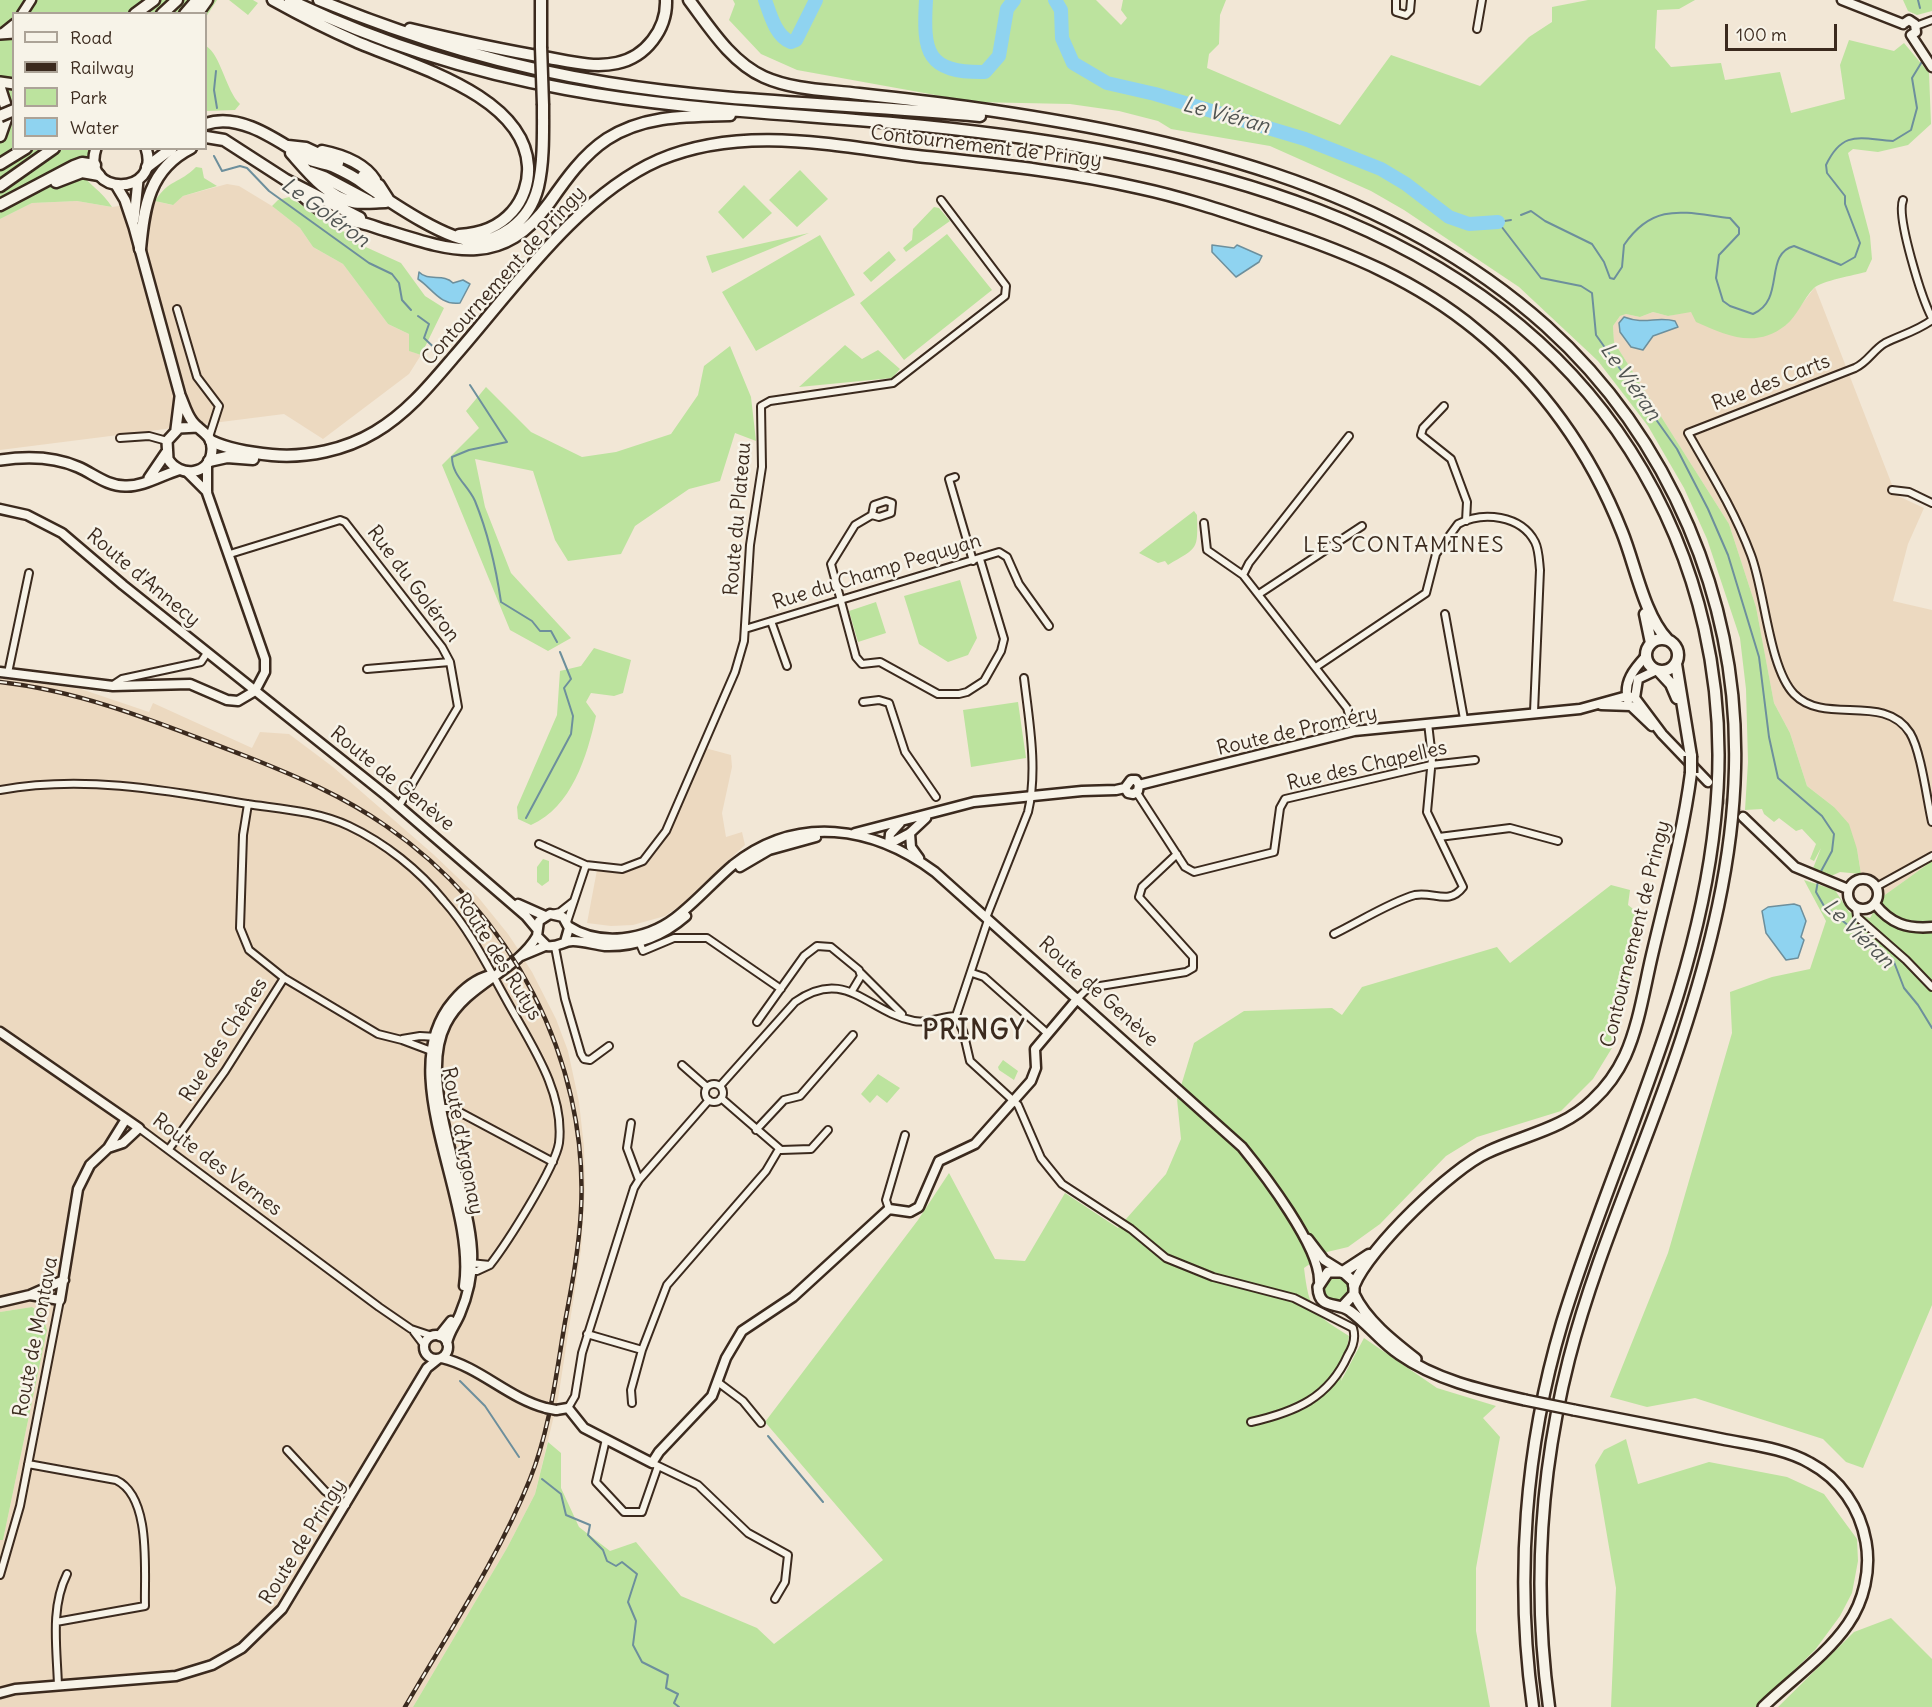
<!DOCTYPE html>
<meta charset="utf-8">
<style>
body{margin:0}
#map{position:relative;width:1932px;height:1707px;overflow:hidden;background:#f2e7d6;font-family:Delius,sans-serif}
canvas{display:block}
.legend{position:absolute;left:12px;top:12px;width:195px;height:138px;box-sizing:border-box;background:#f7f3e8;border:2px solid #aca397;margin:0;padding:8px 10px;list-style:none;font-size:18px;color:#3b2a1e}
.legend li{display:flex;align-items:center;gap:12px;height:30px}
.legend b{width:30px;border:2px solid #aca397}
.scale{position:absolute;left:1725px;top:24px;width:112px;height:27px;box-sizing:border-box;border:3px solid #3b2a1e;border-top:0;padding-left:8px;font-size:18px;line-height:21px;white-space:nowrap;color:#3b2a1e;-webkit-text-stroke:4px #f7f3e8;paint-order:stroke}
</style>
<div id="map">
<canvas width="1932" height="1707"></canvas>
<ul class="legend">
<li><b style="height:8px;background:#f7f3e8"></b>Road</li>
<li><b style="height:8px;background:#3b2a1e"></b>Railway</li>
<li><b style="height:16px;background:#bce39e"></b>Park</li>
<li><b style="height:16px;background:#8fd3f0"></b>Water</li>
</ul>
<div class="scale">100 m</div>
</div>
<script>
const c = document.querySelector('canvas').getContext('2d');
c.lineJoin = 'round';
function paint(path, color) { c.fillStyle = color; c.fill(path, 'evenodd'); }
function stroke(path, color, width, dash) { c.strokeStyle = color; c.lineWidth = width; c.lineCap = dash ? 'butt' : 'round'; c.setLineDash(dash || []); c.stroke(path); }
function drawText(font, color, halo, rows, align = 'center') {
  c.font = font + ' Delius,sans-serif'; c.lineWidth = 5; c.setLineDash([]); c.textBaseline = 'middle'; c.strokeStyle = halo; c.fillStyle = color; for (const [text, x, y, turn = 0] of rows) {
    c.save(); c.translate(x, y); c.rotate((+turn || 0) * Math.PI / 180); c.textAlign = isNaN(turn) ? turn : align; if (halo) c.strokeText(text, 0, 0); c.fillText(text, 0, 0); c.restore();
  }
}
const built = new Path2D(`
 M227 184 239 186 272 206 300 228 313 247 343 264 388 324 409 334 410 351 421 355 409 374 323 439 284 414 0 450V219L32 203 77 201 112 207 155 201 172 205 183 196Z
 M1815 287 1896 495 1924 508 1908 544 1893 601 1932 610V861L1882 897 1873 879 1861 874 1857 849 1834 807 1807 786 1790 733 1774 703 1756 607 1729 524 1614 342 1613 326 1620 316 1626 314 1640 317 1653 312 1668 316 1691 311 1786 325Z
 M0 678 81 689 149 712 153 703 252 748 260 732 289 734 333 767 433 854 478 897 508 934 518 949 514 952 521 963 525 961 532 972 556 1019 568 1051 579 1102 584 1147 585 1189 581 1250 558 1399 535 1494 507 1548 413 1707H0V1540H3L47 1330 42 1313 32 1307 0 1312Z
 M705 748 731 755 732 767 722 813 726 837 742 832 745 845 681 905 665 916 633 925 611 926 587 923 597 870 625 873 636 868 653 856 668 835Z`);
const green = new Path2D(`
 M0 0H217L206 17V14H14V148L97 149 77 169C87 183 103 192 112 207L77 201 32 203 0 219Z
 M229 0H253L258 3 248 15Z
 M733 0H1096L1121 25 1127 18 1121 10 1123 0H1226L1220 15 1219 44 1209 54 1207 68 1340 125 1391 55 1480 86 1529 37 1552 22V7L1588 0H1695L1679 9 1657 10 1655 48 1671 67 1721 63 1725 80 1780 72 1791 113 1845 99 1840 65 1849 40 1894 51 1904 43 1929 73 1931 124 1908 145 1878 152 1853 149 1848 153 1870 236 1872 259 1866 272C1855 275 1821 281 1814 288 1803 299 1798 315 1786 325 1756 349 1727 336 1696 322L1691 312 1668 316 1653 312 1640 317 1626 314 1620 316 1613 326 1614 342 1729 524 1756 607 1774 703 1790 733 1807 786 1834 807 1849 824 1857 849 1861 874 1840 872 1829 877 1812 871 1821 848 1814 861 1810 859 1816 844 1802 829 1796 831 1779 818 1774 822 1764 814 1762 809 1745 810 1748 762 1746 689 1740 638 1707 539 1684 488 1648 426 1598 361 1519 287 1404 210 1371 191 1270 146 1171 129 1158 121 1119 111 1070 104 974 102 797 70 761 54 729 20 735 4Z
 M1903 0H1932V11L1917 15 1908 11Z
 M206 46C221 55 226 91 240 104L235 110 206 111Z
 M196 167 202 168 204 178 217 186 183 196 173 205 155 201C169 179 179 184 196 167Z
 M800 170 828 199 797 227 769 200Z
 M744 185 772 213 743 239 718 212Z
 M289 197 346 233 348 239 401 263 425 296 444 308 421 355 409 351V334L388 324 343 264 313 247 300 228 272 206 278 200Z
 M934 207 939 208 950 221 906 252 903 248 912 240 913 229Z
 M809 233 712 273 706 256Z
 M947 234 992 290 904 360 860 303Z
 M820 235 855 295 756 351 722 292Z
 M889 251 896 260 871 282 863 273Z
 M845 345 862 359 878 350 900 369 892 378 799 387Z
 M730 346 751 397 756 441 735 433 720 481 689 489 635 526 621 554 568 561 555 540 533 471 475 459 485 507 511 573 571 638 548 651 510 630 442 465 479 428 466 411 486 387 531 432 582 457 616 452 671 434 698 395 704 366Z
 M1194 511 1197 515C1198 551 1198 547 1168 565L1165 561 1158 563 1139 553Z
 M960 580 977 638 968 655 948 662 919 644 904 596Z
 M876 602 886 633 858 642 849 611Z
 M594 648 631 660 623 693 614 696 591 693 586 702 596 716C587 756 572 807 531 825L518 819 517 807 557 715 560 671 581 666Z
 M1018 702 1026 758 971 767 963 710Z
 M543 859 549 861V881L542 886 537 882V867Z
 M1932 861V1305L1863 1468 1846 1462 1823 1439 1695 1398 1647 1407 1610 1397 1668 1253 1732 1033 1730 992 1772 977 1810 969 1826 921 1804 880 1835 890 1849 912 1870 918 1882 897Z
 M1611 885 1630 890 1628 905 1641 915 1615 1043 1593 1079 1561 1111 1477 1137 1446 1156 1380 1224 1348 1247 1327 1252 1304 1268C1309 1311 1314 1314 1349 1336L1341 1381 1364 1338 1437 1388 1496 1406 1483 1418 1500 1437 1476 1568V1631L1490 1707H413L507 1548 535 1494 548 1442 561 1453V1488L579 1527 610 1551 636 1542 681 1596 757 1628 774 1644 883 1560 765 1422 918 1220 949 1173 995 1259 1025 1261 1065 1193 1118 1228 1166 1174 1181 1139 1177 1099 1194 1043 1244 1011 1332 1008 1342 1015 1362 987 1497 947 1510 963Z
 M1003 1060 1018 1071 1014 1080 999 1070 998 1067Z
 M878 1074 900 1088 887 1103 877 1095 870 1103 861 1094Z
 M1324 1289a12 12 0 1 1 24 0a12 12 0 1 1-24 0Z
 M32 1307 42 1313 47 1330 3 1540H0V1312Z
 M1626 1439 1638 1484 1709 1462 1787 1477 1824 1494 1857 1539 1858 1561 1852 1593 1840 1616 1815 1650 1756 1707H1611L1616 1588 1595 1465 1604 1450Z
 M1891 1618 1932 1659V1707H1778L1854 1632Z`);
const water = new Path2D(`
 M1212 245 1234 248 1237 245 1262 256 1259 262 1236 277 1212 252Z
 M419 272C428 282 444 273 453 283L463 280 470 284 460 303C440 306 432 288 418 279Z
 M1624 317C1645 325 1657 316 1675 321L1678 327 1653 336 1643 350 1631 347 1620 332 1619 323Z
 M1794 904 1800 906 1806 921 1801 937 1804 940 1798 958 1786 960 1766 933 1762 911 1768 907Z`);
const stream = new Path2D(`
 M1918 0 1920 8
 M216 71 214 90 217 108
 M214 156 222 171 240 166 247 168 269 191 369 263 392 274 399 283 402 300 411 310
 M1521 215 1531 211 1545 221 1592 244 1604 262 1610 278 1614 279 1622 267 1624 245C1654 201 1685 213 1730 218L1739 228V234L1719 255 1716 278 1723 301 1730 306 1753 314C1786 300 1763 254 1794 246L1841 265 1855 257 1860 243 1845 204V196L1827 173 1826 165C1843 129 1861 139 1893 141L1911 130 1917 108 1912 78 1923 60
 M1498 222 1541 278 1581 286 1592 293 1596 335 1677 449 1708 509 1728 555 1759 657 1769 737 1778 778 1822 816 1834 834 1832 851 1819 875
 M1498 222 1511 220
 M418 316 429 324 424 338 442 355
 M470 385 507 442 469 450 452 457C452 476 468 485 475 501 488 533 496 568 501 602L532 621 540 631H551L557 642
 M526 818 571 734 573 716 564 688 571 679 560 652
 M1818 881 1816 892 1824 906 1894 962 1904 988 1918 1005 1932 1028
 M460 1381 485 1406 519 1457
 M768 1436 823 1502
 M542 1479 561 1494 566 1515 590 1525 588 1535 603 1550 607 1561 616 1566 622 1562 637 1574 628 1602 636 1621 633 1645 642 1662 668 1675 666 1688 678 1694 674 1703 679 1707`);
const river = new Path2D(`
 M765 0C770 14 776 37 791 42L796 40 816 0
 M926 0C923 52 926 73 985 72L999 56 1007 9 1014 0
 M1055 0 1061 10 1062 38 1073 63 1107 83 1155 94 1305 139 1381 169 1406 184 1449 217 1469 224 1498 222`);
const secondaryTunnel = new Path2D(`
 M1708 782 1743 817`);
const street = new Path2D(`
 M1396 0V12L1406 15 1410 11 1411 0
 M1916 26 1932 20
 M1477 29 1482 0
 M1903 200C1896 217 1922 299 1932 318
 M177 309 197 377 219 406 209 437
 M1932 320C1917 331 1901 335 1885 343 1873 350 1868 362 1855 368L1688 433C1711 473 1735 512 1751 555 1765 592 1769 668 1794 694 1825 726 1884 692 1910 733 1921 751 1927 800 1932 822
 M1444 406 1423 428 1421 435 1451 459 1467 502 1466 521
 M1349 436 1249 563 1243 575 1347 708 1354 731
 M120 438 149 436 167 441
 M955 477 949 479 973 561
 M1892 490 1909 492 1932 503
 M872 515 874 505 886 501 892 503 891 513 879 517 872 515 855 525 831 564 856 657 862 664 880 662 938 694H959L967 692 984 681 1001 651 1004 639 980 559
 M1204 523 1207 550 1243 575
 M230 554 340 520 345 522 442 647 450 662 458 707 399 806
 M1259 594 1362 526
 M1445 614 1464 719
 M771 621 787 666
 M745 629 999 552 1007 557 1019 584 1049 626
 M1316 667 1426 593 1436 554 1458 524C1483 511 1521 515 1535 542 1539 550 1539 561 1540 570L1534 712
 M367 669 450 662
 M8 673 29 573
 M113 685 122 679 201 662 207 653
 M863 702 879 700 889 703 905 752 936 797
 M0 790C83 775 165 790 247 804 281 809 317 811 349 826 385 843 419 870 444 901 470 930 488 967 507 1001 530 1043 565 1092 559 1143 555 1168 507 1243 490 1265L477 1271H469
 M1137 793 1185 867 1194 872 1274 852 1280 808 1285 799 1431 765 1475 760
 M248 804 243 835 240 928 249 950 284 978 378 1034 402 1040 434 1052
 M1439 837 1510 828 1558 841
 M539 844 586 865 622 869 643 861 666 831 735 672 744 641 750 545 762 467 761 406 770 401 893 383 1005 296 1006 286 941 200
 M1876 887 1932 856
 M1856 908 1857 917 1906 960 1932 987
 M552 914 560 912 574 901
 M986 918 1028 812C1038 770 1029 720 1024 678
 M567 922 586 865
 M1334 934C1357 923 1392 901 1415 895 1433 891 1449 906 1463 887L1427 812 1432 758 1428 723
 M638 939 643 951 674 938H707L781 989
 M555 947 565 999 581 1054 584 1059 590 1060 609 1046
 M861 973 902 1014
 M972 973 984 977 1047 1033
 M1078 998 1088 988 1186 972 1193 968V957L1139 897 1142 887 1177 854
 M956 1016 963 1031 970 1061 1018 1105 1041 1158 1062 1184 1131 1229 1166 1258 1213 1277 1294 1298 1353 1328C1356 1338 1353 1347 1348 1355 1329 1398 1295 1412 1251 1422
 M956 1016 988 920
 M757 1022 804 956 817 946 831 947 859 970 861 976 852 991
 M402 1039 420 1036 437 1037
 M682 1065 707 1087
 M705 1093a9 9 0 1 1 18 0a9 9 0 1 1-18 0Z
 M720 1086 795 1002C846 966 867 1012 914 1021 928 1024 942 1016 956 1016
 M721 1098 781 1150 811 1149 828 1130
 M438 1108H452L553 1162
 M631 1123 627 1148 639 1180
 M139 1128 379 1307 411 1329 432 1336
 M756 1130 784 1100 800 1096 853 1035
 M169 1149 225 1071 284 978
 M889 1209 886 1200 905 1135
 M470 1263 490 1265
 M414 1332 424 1345
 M587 1334 642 1350
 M719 1383 743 1401 761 1423
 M632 1403 631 1390 642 1350 667 1285 766 1171 779 1149
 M568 1408 575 1396 582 1353 634 1188 639 1180 709 1100
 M606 1439 596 1482 624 1512H642L658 1466
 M287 1450 325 1491 346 1505
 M652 1463 698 1485 748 1533 788 1555 785 1582 775 1599
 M28 1464 116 1480C152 1497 144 1571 145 1606L56 1622
 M0 1575 20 1506 60 1300
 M58 1686C57 1649 50 1608 67 1574`);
const secondary = new Path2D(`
 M1842 0 1903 24
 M22 14 31 0
 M1903 24 1909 20 1915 24 1916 32 1911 35
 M4 32 14 24
 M1911 35 1932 67
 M187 472 207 492
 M0 509 27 515 62 533 123 585 387 796 526 916 536 928
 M0 672 113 686 190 684 227 700 238 701 255 691 265 672V659L207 493V464
 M1635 698 1638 679 1657 670
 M1628 700C1623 682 1634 669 1646 656
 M1601 705 1631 706 1652 726
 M1139 785 1354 731 1580 709 1627 696 1635 698 1662 734 1708 782
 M1743 817 1795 867 1848 889
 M855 833 974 802 1082 791 1116 790 1125 788 1131 780H1136L1139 785 1138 791 1133 794 1128 793 1125 788
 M910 833 911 847 919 858
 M889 844 910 833 926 818
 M889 844 890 834 900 823
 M740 867 769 850 816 837
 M1848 894a15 15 0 1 1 30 0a15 15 0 1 1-30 0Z
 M518 904 545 916
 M1875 904C1891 924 1907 929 1932 927
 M568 926C600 947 646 940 675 918 696 902 713 882 733 865 797 814 873 826 935 872L1242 1147C1264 1174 1320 1247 1319 1281
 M565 942 569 928 563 917 550 914 539 921 537 936 547 946C558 948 563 941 573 941 584 941 595 945 605 946 636 947 663 936 686 916
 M521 956 545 946
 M0 1032 139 1128 123 1143 108 1148
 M1308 1239 1324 1260 1340 1270
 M464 1286C477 1199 391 1073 453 1001 463 989 475 979 490 975
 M30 1295 60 1300 78 1189 90 1165 108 1148 126 1119
 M0 1302 30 1295 64 1280
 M424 1347a12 12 0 1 1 24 0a12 12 0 1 1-24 0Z
 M439 1336 451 1321
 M447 1343C449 1332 456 1324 460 1314 468 1295 473 1272 472 1251 469 1186 416 1083 446 1024 466 984 516 972 537 936
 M442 1358C480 1367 508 1398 546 1408
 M556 1410 568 1408 584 1428 652 1463 659 1452 712 1396 726 1358 742 1331 793 1297 889 1209 910 1212 919 1207 939 1161 975 1144 1031 1081 1036 1068 1035 1049 1078 998
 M0 1693 15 1689 176 1676 212 1665 242 1648 282 1609 427 1368 437 1360`);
const primary = new Path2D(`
 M0 34 14 33
 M0 82 14 84
 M96 148C80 197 162 197 146 148
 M116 185 125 200 134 227 180 395C184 404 186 413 192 421 200 432 213 434 212 450 211 476 179 478 168 459L167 441 179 428 198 427
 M134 220 138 180
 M176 429 180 397
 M0 460C27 456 53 456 78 467 94 474 107 486 125 486 142 487 162 475 178 470
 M149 478 166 453
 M1354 1294C1366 1320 1393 1341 1416 1359
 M1342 1307 1354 1294V1282L1343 1272H1328L1318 1287C1319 1311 1337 1301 1350 1311 1368 1324 1381 1342 1399 1354 1436 1380 1481 1390 1525 1400
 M1574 1410C1624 1420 1673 1429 1722 1439 1751 1445 1784 1448 1810 1463 1840 1479 1860 1508 1866 1542 1871 1570 1864 1601 1848 1624 1826 1656 1791 1680 1763 1707`);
const highway = new Path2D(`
 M273 0C300 15 327 29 355 41 409 65 524 94 528 166 529 182 523 200 512 212 498 228 479 234 459 235
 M290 0C377 42 471 72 566 89 684 111 805 114 924 126 1182 152 1480 215 1630 450 1701 561 1729 690 1715 820 1697 998 1613 1155 1562 1323 1525 1447 1515 1579 1533 1707
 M319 0C413 39 508 67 608 83 730 103 856 104 980 116
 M689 0C710 28 731 62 764 77 793 90 827 90 859 94 895 98 931 102 967 107 1173 136 1386 183 1546 326 1670 438 1739 601 1735 768 1733 861 1710 952 1681 1040 1646 1147 1597 1250 1569 1359 1540 1473 1533 1591 1549 1707
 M135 14 154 0
 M162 14 177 0
 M185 14 197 0
 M197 14 207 0
 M410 29C456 40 502 50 549 58 571 62 595 68 617 63 646 57 667 29 666 0
 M541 47V0
 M0 88 8 113 0 136
 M206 124C240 112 278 141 306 158 315 163 324 163 332 166 343 171 355 177 364 184 389 201 448 242 477 241 490 241 501 235 511 228 525 218 534 203 538 187 544 161 543 131 543 105
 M206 137 224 140 286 180 360 218
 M288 146 306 148 338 163
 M322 151C342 155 364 163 375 180
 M291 153C307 171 327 197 353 202 363 204 376 202 386 202
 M0 164 26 148
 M147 167 172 148
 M310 172 324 177 369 201
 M363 176 379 185 388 199
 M286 180C302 196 318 211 340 220 347 222 355 221 362 223 371 225 380 229 388 231 454 252 503 268 550 202 566 179 583 155 607 139 644 115 688 116 730 115
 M56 182 82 172 99 175
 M0 186 54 148
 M0 205 74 166 82 163 95 165
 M140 249C144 207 149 169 191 148
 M211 441C230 450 251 453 272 455 307 458 345 450 375 432 407 413 430 385 453 358 512 291 577 196 659 160 742 125 831 145 917 156 991 164 1066 171 1139 188 1186 198 1232 214 1277 229 1349 253 1417 281 1476 330 1542 384 1591 453 1622 532 1635 564 1644 615 1667 639
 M209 461 227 457 253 459
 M1645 614 1651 643
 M1646 655a16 16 0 1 1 32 0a16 16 0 1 1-32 0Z
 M1676 664 1691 756
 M1659 671 1671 684 1677 698
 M1343 1272 1369 1255
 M1354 1285C1369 1248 1452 1168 1488 1152 1524 1135 1564 1129 1593 1100 1606 1088 1617 1073 1625 1056 1639 1025 1644 989 1652 955 1666 895 1683 835 1691 773`);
const rail = new Path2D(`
 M0 682C88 692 166 726 248 757 296 776 343 796 386 826 510 911 589 1059 581 1210 579 1248 572 1285 565 1322 556 1375 550 1429 530 1479 498 1559 448 1633 405 1707`);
const secondaryBridge = new Path2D(`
 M546 1408 556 1410`);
const primaryBridge = new Path2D(`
 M1525 1400 1574 1410`);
const highwayBridge = new Path2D(`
 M541 47 543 105
 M0 116 14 110
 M1691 773V756`);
const streetNames = [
 ["Contournement de Pringy",986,147,7],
 ["Contournement de Pringy",504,276,-48],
 ["Rue des Carts",1771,383,-21],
 ["Route du Plateau",738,519,-85],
 ["Rue du Champ Pequyan",877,572,-17],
 ["Route d'Annecy",143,578,40],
 ["Rue du Goléron",413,584,53],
 ["Route de Proméry",1297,731,-13],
 ["Rue des Chapelles",1367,766,-13],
 ["Route de Genève",392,779,39],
 ["Contournement de Pringy",1636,934,-76],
 ["Route des Rutys",498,957,58],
 ["Route de Genève",1098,992,42],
 ["Rue des Chênes",224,1040,-57],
 ["Route d'Argonay",462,1141,79],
 ["Route des Vernes",217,1165,37],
 ["Route de Montava",36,1337,-79],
 ["Route de Pringy",303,1542,-58]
];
const waterNames = [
 ["Le Viéran",1226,116,15],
 ["Le Goléron",325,213,36],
 ["Le Viéran",1630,382,55],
 ["Le Viéran",1858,934,44]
];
const quarterNames = [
 ["LES CONTAMINES",1404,546]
];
const districtNames = [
 ["PRINGY",974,1032]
];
paint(built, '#ecd9c0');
paint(green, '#bce39e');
paint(water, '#8fd3f0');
stroke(water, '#6d8f9c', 1.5);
stroke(stream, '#6d8f9c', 2);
stroke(river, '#8fd3f0', 14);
stroke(secondaryTunnel, '#cdc1b1', 8, [8, 4]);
stroke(street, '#3b2a1e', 10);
stroke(secondary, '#3b2a1e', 13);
stroke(primary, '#3b2a1e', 14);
stroke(highway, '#3b2a1e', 15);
stroke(street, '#f7f3e8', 6);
stroke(secondary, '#f7f3e8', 8);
stroke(primary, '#f7f3e8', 9);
stroke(highway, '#f7f3e8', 10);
stroke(rail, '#3b2a1e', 4.5);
stroke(rail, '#f7f3e8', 2, [7]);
stroke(secondaryBridge, '#3b2a1e', 13, []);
stroke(primaryBridge, '#3b2a1e', 14, []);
stroke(highwayBridge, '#3b2a1e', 15, []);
stroke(secondaryBridge, '#f7f3e8', 8);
stroke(primaryBridge, '#f7f3e8', 9);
stroke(highwayBridge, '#f7f3e8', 10);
drawText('20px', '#3b2a1e', '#f7f3e8', streetNames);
drawText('italic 21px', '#505452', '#f7f3e8', waterNames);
c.letterSpacing = '1.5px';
drawText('22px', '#3b2a1e', '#f7f3e8', quarterNames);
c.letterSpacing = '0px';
c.letterSpacing = '1.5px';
drawText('bold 26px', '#3b2a1e', '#f7f3e8', districtNames);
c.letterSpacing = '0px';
</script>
